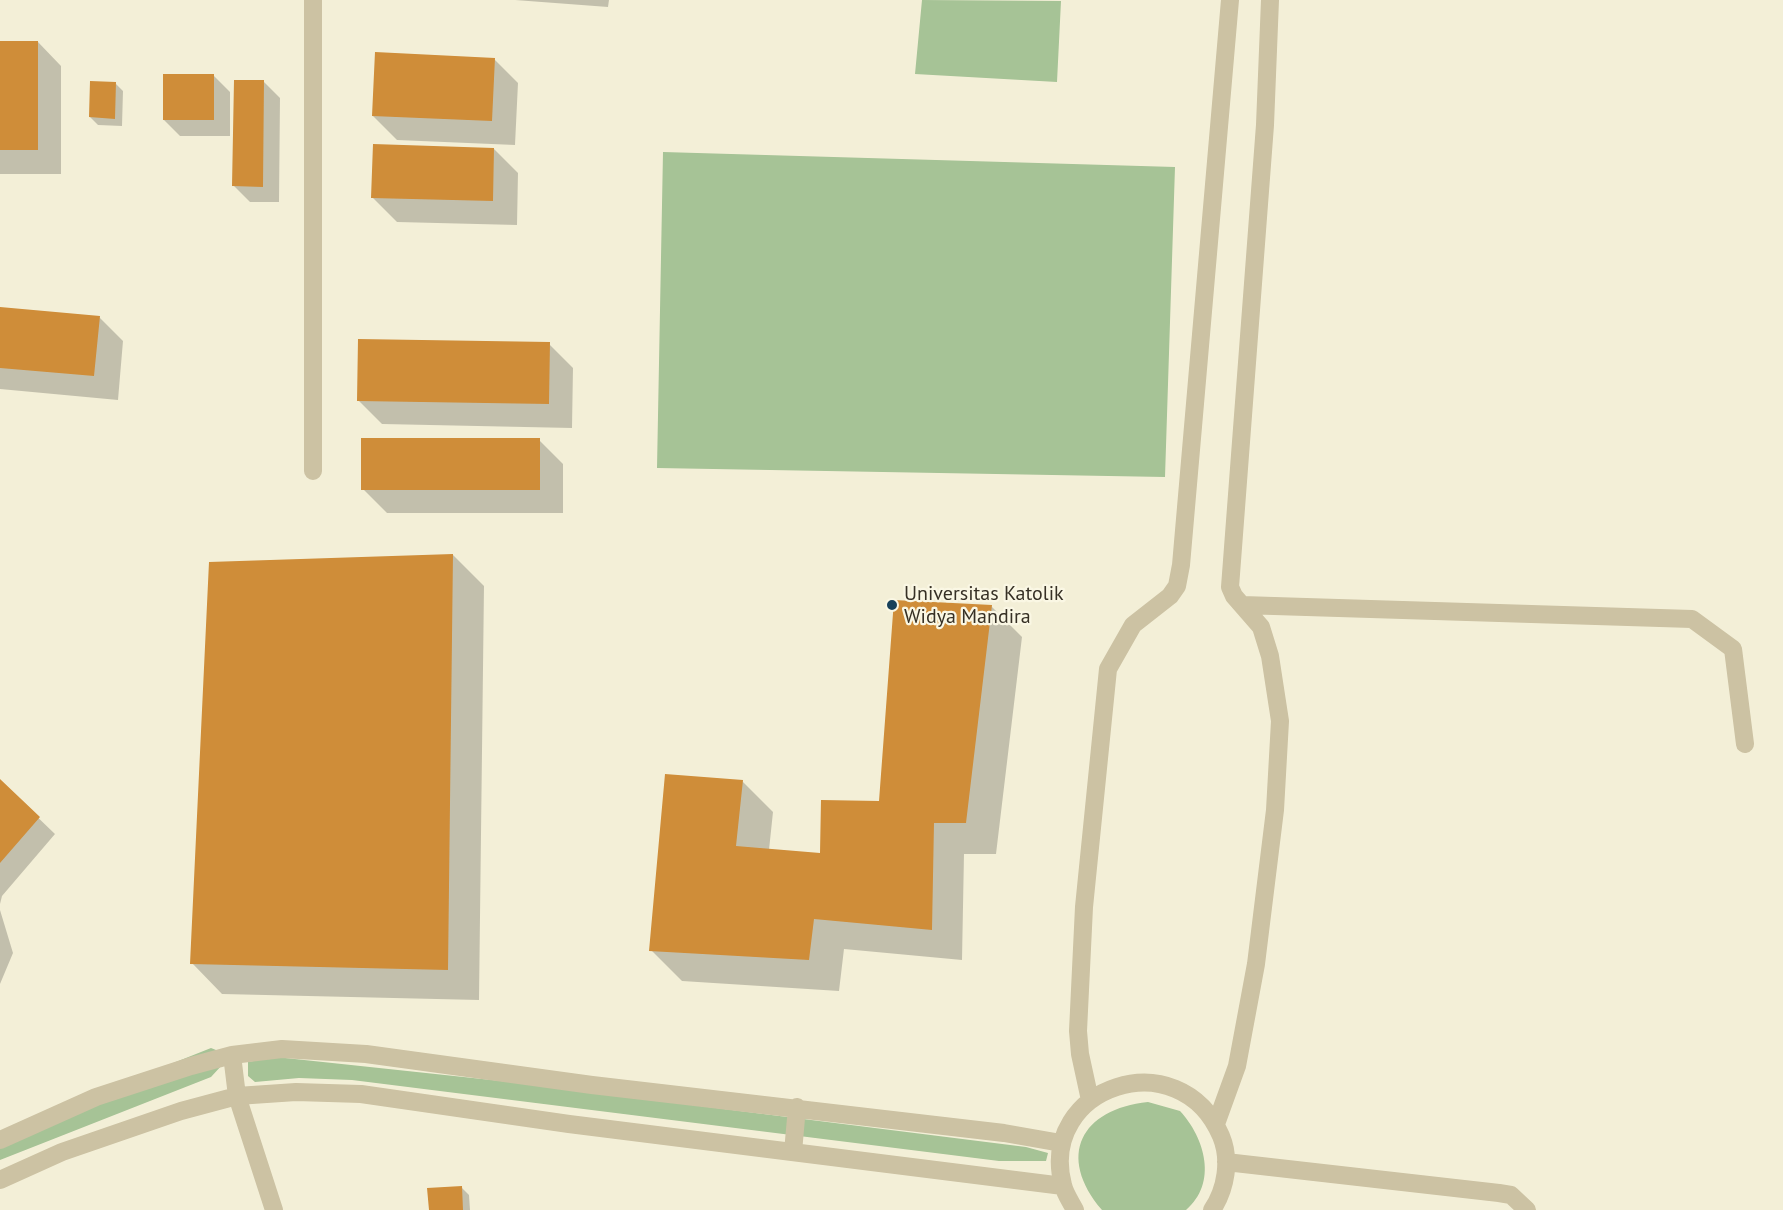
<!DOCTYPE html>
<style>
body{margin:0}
canvas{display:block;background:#f3efd7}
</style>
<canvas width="1783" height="1210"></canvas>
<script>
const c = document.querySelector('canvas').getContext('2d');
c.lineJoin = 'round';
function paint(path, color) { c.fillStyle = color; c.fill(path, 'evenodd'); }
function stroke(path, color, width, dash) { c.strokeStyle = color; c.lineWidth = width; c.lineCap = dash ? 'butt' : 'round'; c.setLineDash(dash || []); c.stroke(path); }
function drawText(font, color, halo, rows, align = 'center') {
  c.font = font + ' "PT Sans",sans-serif'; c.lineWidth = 4.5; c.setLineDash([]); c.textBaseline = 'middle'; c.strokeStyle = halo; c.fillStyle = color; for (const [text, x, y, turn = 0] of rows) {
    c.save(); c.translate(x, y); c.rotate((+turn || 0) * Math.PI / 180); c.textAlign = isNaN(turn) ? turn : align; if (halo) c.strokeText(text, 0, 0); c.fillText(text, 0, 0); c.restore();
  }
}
const green = new Path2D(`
 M922 0 1061 1 1057 82 915 74Z
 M663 152 1175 167 1165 477 657 468Z
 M211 1048 221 1052 223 1064 211 1077 0 1160V1132Z
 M276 1057 501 1081 1026 1147 1048 1153 1046 1161H999L352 1080 299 1078 255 1082 248 1076V1062Z
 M1148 1102 1180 1111C1205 1138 1218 1183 1186 1210H1102C1056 1156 1081 1109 1148 1102Z`);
const shadow = new Path2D(`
 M515 0H609L608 7Z
 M0 42H38L61 66V174H0Z
 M494 59 518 83 515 145 397 140 373 116Z
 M214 76 230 92V136H180L164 120Z
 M264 82 280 98 279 202H250L234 186Z
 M116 84 123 91 122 126 98 125 90 117Z
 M494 149 518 173 517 225 397 222 373 198Z
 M0 308 99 317 123 341 118 400 0 389Z
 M549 344 573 368 572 428 382 424 358 400Z
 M539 440 563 464V513H387L363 489Z
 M453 555 484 586 479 1000 222 994 192 963Z
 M991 606 1022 637 996 854H964L962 960 844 949 839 991 682 981 651 950 742 781 773 812 769 850 821 855 880 802Z
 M0 781 55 834 2 896 0 904Z
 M0 910 13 953 0 984Z
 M461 1187 469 1195 470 1210H430Z`);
const building = new Path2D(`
 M0 41H38V150H0Z
 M375 52 495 58 492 121 372 116Z
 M163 74H214V120H163Z
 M234 80H264L263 187 232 186Z
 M90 81 116 82 115 119 89 117Z
 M373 144 494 148 493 201 371 198Z
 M0 307 100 316 94 376 0 368Z
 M358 339 550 342 549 404 357 401Z
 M361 438H540V490H361Z
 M453 554 448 970 190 964 209 562Z
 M894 600 992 605 966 823H934L932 930 814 919 809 960 649 951 665 774 743 780 736 846 820 853 821 800 879 801Z
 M0 779 40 817 0 863Z
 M462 1186 463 1210H429L427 1188Z`);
const minor = new Path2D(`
 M313 471V0
 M1242 605 1692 619 1733 649 1745 744
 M232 1055 237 1096 274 1210
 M1090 1100 1080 1054 1078 1031 1084 907 1108 669 1133 625 1170 596 1177 586 1181 565 1230 0
 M1216 1124 1237 1066 1256 964 1275 810 1280 721 1270 656 1261 627 1234 596 1230 587 1265 125 1270 0
 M0 1140 96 1097 191 1066 232 1055 282 1049 366 1054 592 1085 1004 1133 1061 1143
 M793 1152 797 1107
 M1226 1162 1499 1193 1511 1195 1527 1210
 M0 1180 62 1152 181 1111 237 1096 296 1092 361 1094 569 1124 1063 1186
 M1075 1210C1071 1202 1065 1194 1063 1185 1037 1086 1180 1039 1221 1136 1231 1160 1226 1189 1212 1210`);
const markers = [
 [892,605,6,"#18415a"]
];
const poiNames = [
 ["Universitas Katolik",904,594],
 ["Widya Mandira",904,617]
];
paint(green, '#a6c396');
paint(shadow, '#0003');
paint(building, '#cf8d39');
stroke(minor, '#ccc2a3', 18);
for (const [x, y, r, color] of markers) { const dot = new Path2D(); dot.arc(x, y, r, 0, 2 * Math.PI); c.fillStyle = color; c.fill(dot); stroke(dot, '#faf7e4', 2); }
drawText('20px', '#363025', '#faf7e4', poiNames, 'left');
</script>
